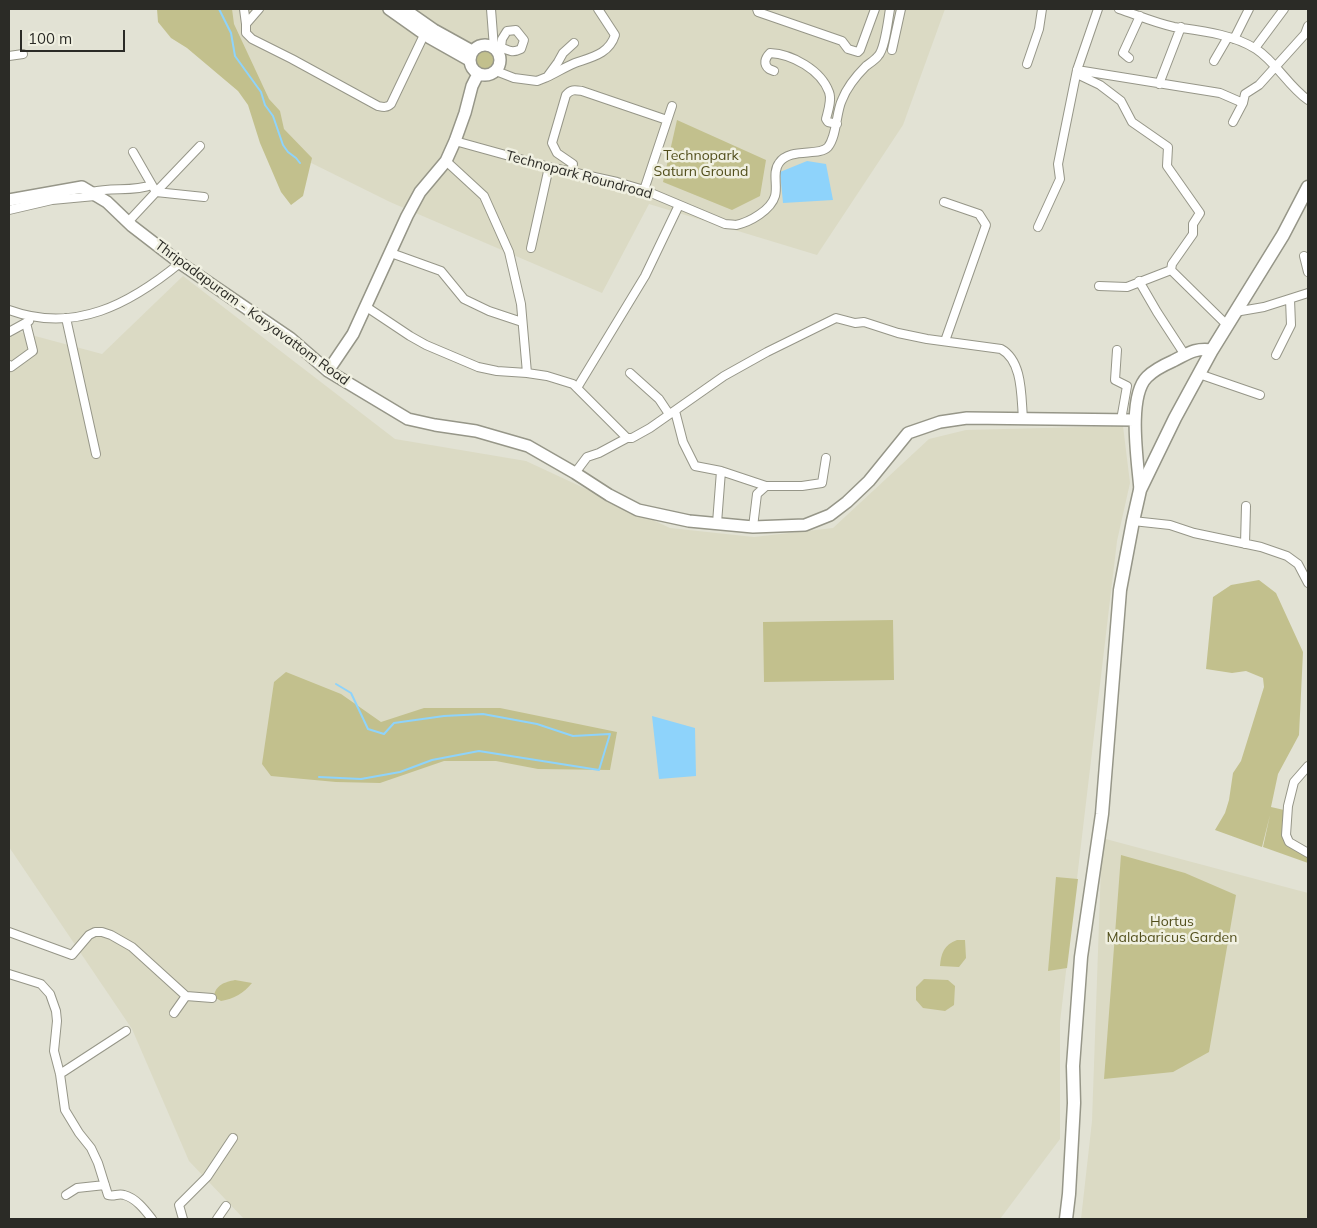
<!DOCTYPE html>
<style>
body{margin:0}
#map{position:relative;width:1317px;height:1228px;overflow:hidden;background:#e2e2d4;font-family:Mulish,sans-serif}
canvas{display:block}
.frame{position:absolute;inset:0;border:10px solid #2b2b26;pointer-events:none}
.scale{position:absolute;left:20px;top:30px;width:105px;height:22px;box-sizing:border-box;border:2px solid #2b2b26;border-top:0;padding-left:6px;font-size:15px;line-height:18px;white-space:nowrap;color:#2b2b26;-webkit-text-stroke:4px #f0f0e1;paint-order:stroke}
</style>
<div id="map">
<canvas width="1317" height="1228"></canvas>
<div class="frame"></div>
<div class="scale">100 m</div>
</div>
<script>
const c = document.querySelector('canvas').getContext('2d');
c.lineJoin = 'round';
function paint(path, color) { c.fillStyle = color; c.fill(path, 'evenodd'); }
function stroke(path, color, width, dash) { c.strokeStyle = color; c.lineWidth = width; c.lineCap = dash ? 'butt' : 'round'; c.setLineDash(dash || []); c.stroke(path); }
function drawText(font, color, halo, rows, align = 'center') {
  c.font = font + ' Mulish,sans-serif'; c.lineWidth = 5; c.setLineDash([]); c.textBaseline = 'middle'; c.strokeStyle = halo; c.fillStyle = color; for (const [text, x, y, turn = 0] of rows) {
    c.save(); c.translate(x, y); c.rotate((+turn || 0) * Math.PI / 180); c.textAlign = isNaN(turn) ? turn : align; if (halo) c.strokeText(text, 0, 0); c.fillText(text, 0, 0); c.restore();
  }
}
const built = new Path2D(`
 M220 9H945L903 125 817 255 649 204 602 293 390 202 277 146Z
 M183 276 395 439 526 461 670 528 754 537 833 528 929 439 966 430 1123 426 1130 483 1117 541 1060 1022V1139L1000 1219H244L189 1161 132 1029 9 847V329L102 354Z
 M1102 838 1308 893V1219H1081L1092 1121Z`);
const green = new Path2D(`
 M157 9H232L234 24 269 99 280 111 284 129 312 158 303 196 291 205 281 192 260 143 248 105 238 91 187 48 171 38 158 22Z
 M472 60a12 12 0 1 1 24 0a12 12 0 1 1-24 0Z
 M677 120 766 160 760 196 732 210 663 182Z
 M1259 580 1276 593 1303 652 1299 735 1278 774 1271 807 1284 810C1280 841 1280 844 1308 857V863L1263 847 1270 815 1262 847 1215 830 1225 813 1229 800 1233 773 1241 761 1264 687 1263 678 1246 671 1232 673 1206 669 1213 597 1231 585Z
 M893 620 894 680 764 682 763 622Z
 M286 672 341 694 381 722 424 708H500L617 732 610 770 538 769 496 761H444L380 783 336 782 271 776 262 764 274 682Z
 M1121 855 1185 873 1236 895 1209 1052 1173 1072 1104 1079Z
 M1056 877 1078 879 1067 968 1048 971Z
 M957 940H965L966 958 959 967 940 966C941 953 944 945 957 940Z
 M924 979 948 980 955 986 954 1005 945 1011 923 1008 916 1000V987Z
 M235 980 252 983C244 993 234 999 221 1001L214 997C215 985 225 982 235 980Z`);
const water = new Path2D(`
 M807 161 826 164 833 200 783 203 780 172Z
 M652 716 695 728 696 776 659 779Z`);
const stream = new Path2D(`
 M219 9 231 33 235 56 261 92 265 105 273 116 283 145 288 152 296 158 300 163
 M319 777 361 779 400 772 432 760 479 751 599 770 610 734 573 736 537 724 483 714 444 716 394 723 384 734 368 729 351 693 336 684`);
const street = new Path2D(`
 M244 9 246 24 259 9
 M491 9 494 48
 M757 9 758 12 842 41 848 49 858 52 860 50 875 9
 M1119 9C1137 15 1155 23 1174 27 1202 31 1232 34 1256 49 1276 62 1288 86 1308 100
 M246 24V33L252 39 292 59 378 106C383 107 387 108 391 104L424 35 428 37
 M1234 39 1249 9
 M1255 48 1284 9
 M892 50 901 9
 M497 51 501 47C509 51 513 53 521 49L524 40 516 30 507 31 502 39 501 47
 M9 56 23 54
 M1129 58 1123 53 1140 16
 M1214 61 1228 37
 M1027 64 1039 29 1042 9
 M1077 70 1079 75 1100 85 1121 101 1132 122 1168 147 1167 166 1200 213 1193 224V234L1172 264 1171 270 1228 326
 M1077 70 1220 93 1243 103
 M496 71 514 78 537 81 547 77 558 62 563 53 574 43
 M774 71 769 69C763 64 765 58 770 53 792 54 821 70 829 92 832 100 828 111 826 119L828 122 837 124
 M547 77C556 73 565 67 575 63 592 57 609 54 615 35L598 9
 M1159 84 1181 27
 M1233 122 1243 103 1245 94 1259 85 1305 34 1308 26
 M455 141 549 167 617 182 644 190 725 224C729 224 733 225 736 225 750 222 771 210 775 196 778 185 772 172 779 163 790 147 819 157 828 147 837 136 836 112 842 100 847 87 856 76 866 66 870 63 875 60 878 56 885 49 888 20 890 9
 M446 161 484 196 509 252 521 304 527 373
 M571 172 573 164 557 153 552 143 566 95C571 89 575 90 582 91L667 120
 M644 190 672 106
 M92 192C112 187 133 192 152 185
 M156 192 200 146
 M156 192 204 197
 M944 202 979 214 986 225 945 341
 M9 210 52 200 95 196
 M128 222 156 192 133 152
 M1038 227 1060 179 1058 164 1077 70 1098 9
 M531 248 549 167
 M391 253 441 271 464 299 489 311 522 322
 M1304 256 1308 272
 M1139 281 1157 312 1185 355
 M1099 286 1127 287 1171 270
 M365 306 410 336 426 345 478 367 497 371 527 373 547 376 573 384 627 438
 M9 310C75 334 130 304 180 263
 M1235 312 1264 307 1308 293
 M66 318 96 454
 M9 332 29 321
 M1117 350 1115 380 1127 386 1121 420
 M1276 355 1291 325 1290 299
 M9 365 11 367 33 351 26 323
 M630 373 659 399 669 414
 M1199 374 1260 395
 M577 388 645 276 679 205
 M675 411 683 442 695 466 721 471 766 486
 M575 473 587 457 599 453 627 438H632L650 428 724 376 767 352 836 318 855 323 864 322 898 333 927 339 1001 349C1023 361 1021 397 1023 418
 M1133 521 1170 525 1194 533 1261 547 1287 556 1298 564 1308 583
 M717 523 721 471
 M753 527 757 494 766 486H802L822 483 826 458
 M1245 544 1246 506
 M1308 766 1294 782 1288 806 1286 835 1289 842 1308 853
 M9 932 72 955 89 935 95 932H102L111 935 132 947 186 996 212 998
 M9 974 41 984 50 994 56 1011 57 1021 54 1051 60 1074 65 1110 79 1133 91 1148 98 1163 108 1195C114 1197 118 1193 124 1195 136 1198 145 1210 152 1219
 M174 1013 186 996
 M60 1074 126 1031
 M66 1195 77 1188 105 1185
 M183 1219 179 1205 207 1177 233 1138
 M217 1219 226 1206`);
const secondary = new Path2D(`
 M389 9 430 38 469 60
 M404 9 434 30 472 51
 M470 60a15 15 0 1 1 30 0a15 15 0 1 1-30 0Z
 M9 200 82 187 107 202 132 226 180 263 290 338 328 371 408 419 435 425 476 431 528 446 575 473 609 495 638 510 689 521 753 527 805 525 830 515 847 502 869 481 908 433 940 422 967 418 1135 420
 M328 371 353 334 407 216 420 192 446 161 455 141 465 113 472 86 478 74
 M1140 490C1138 463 1127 397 1147 377 1154 370 1164 365 1173 361 1189 353 1194 348 1212 350`);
const primary = new Path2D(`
 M1066 1219 1069 1194 1074 1103 1073 1066 1081 957 1102 814 1120 590 1133 521 1140 490 1175 418 1212 350 1283 235 1308 187`);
const parkNames = [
 ["Technopark",701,156],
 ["Saturn Ground",701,172],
 ["Hortus",1172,922],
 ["Malabaricus Garden",1172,938]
];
const streetNames = [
 ["Technopark Roundroad",579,175,15],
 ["Thripadapuram - Karyavattom Road",252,313,36]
];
paint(built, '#dbdac4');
paint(green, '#c2c08d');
paint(water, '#8ed3fb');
stroke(stream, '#8ed3fb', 2);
stroke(street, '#969688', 10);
stroke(secondary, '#969688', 14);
stroke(primary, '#969688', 15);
stroke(street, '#fff', 8);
stroke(secondary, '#fff', 11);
stroke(primary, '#fff', 12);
drawText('14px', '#524f1c', '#f0f0e1', parkNames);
drawText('14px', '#2b2b26', '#f0f0e1', streetNames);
</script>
